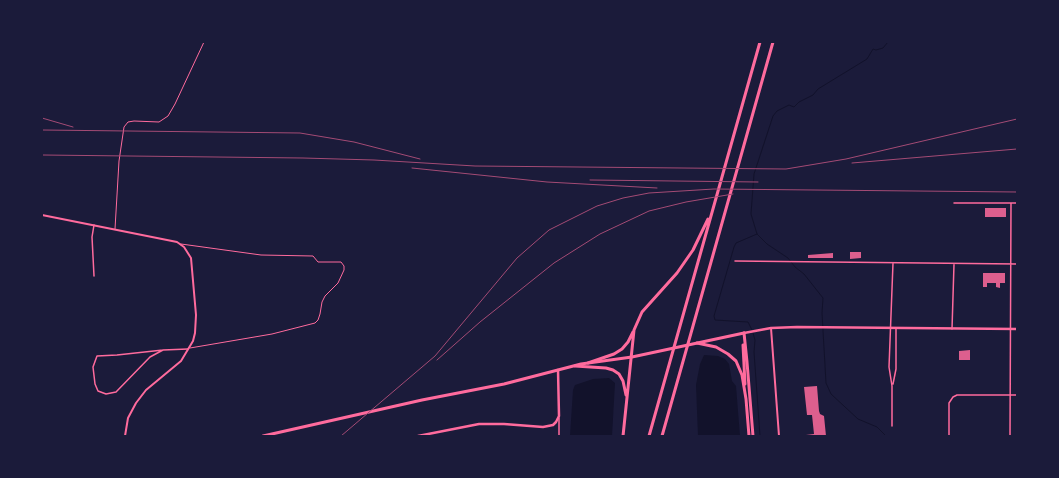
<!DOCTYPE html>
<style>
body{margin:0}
#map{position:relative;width:1059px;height:478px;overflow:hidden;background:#1b1b3a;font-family:"PT Sans Narrow",sans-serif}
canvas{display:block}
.frame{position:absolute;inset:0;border:43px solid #1b1b3a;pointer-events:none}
</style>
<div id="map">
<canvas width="1059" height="478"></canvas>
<div class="frame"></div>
</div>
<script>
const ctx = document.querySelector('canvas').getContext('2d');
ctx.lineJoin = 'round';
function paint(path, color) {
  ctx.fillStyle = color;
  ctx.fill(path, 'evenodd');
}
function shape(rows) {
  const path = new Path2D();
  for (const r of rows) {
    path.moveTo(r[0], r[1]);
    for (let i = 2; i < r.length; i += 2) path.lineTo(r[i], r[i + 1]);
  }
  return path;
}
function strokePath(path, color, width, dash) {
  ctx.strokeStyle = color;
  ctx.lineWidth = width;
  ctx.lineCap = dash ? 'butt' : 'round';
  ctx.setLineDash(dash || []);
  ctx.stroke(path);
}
const water = shape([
 [704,355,718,356,725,359,729,364,732,381,736,386,740,436,698,436,696,385,700,364],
 [609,378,615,383,612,436,570,436,573,390,575,385,593,379]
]);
const stream = shape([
 [752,330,748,322,715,320,714,316,734,247,736,243,757,234],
 [753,333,755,340,754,352,760,436],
 [886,436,877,427,858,419,831,394,826,383,822,313,823,298,804,274,795,267,788,258,767,244,757,234,751,214,754,174,773,116,777,111,789,105,794,107,799,102,813,95,818,89,867,59,873,49,876,50,883,48,888,42]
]);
const building = shape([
 [985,208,1006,208,1006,217,985,217],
 [850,252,861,252,861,258,850,259],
 [833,253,833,258,808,258,808,255],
 [983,273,1005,273,1005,283,1000,283,1000,288,996,287,996,283,987,283,987,287,983,287],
 [970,350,970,360,959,360,959,351],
 [817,386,819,411,820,414,824,416,826,436,806,436,806,435,814,434,812,415,807,415,804,387]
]);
const service = shape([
 [115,229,119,161,124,127,128,122,134,121,159,122,168,116,175,104,204,42],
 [181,244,261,255,313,256,318,262,341,262,344,266,344,270,338,283,325,296,322,302,320,314,318,320,315,323,272,334,190,348]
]);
const minor = shape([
 [954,203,1017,203],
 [94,225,92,237,94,276],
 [735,261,1017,264],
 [952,329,954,264],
 [163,350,150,357,116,392,106,394,98,391,95,384,93,367,97,356,117,355,163,350,188,349],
 [893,384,896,369,896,328],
 [559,418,559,436],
 [892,426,892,386,889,367,893,263],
 [949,436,949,403,953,397,957,395,1017,395],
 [1010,436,1011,203]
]);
const tertiary = shape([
 [42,215,177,242,184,247,191,258,196,315,195,333,193,341,181,361,146,390,136,403,128,418,125,436],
 [771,328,779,436]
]);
const secondary = shape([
 [418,436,479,424,504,424,543,427,553,425,556,422,559,416,558,370]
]);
const primary = shape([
 [744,333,771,328,797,327,1017,329]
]);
const trunk = shape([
 [263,436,422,400,504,384,581,364,632,357,744,333]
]);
const motorway = shape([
 [744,333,747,362,753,436],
 [697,343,716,347,728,354,736,361,742,375,746,399,749,436],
 [743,345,745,384],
 [588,363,614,354,622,349,628,342,633,332],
 [575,366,606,368,613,370,619,374,623,381,626,395],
 [623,436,634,330,642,312,677,273,693,250,708,219],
 [649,436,760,42],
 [662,436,773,42]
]);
const rail = shape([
 [42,118,73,127],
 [42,130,300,133,354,142,420,159],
 [42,155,303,158,374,160,475,166,786,169,846,159,1017,119],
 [852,163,1017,149],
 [412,168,547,182,657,188],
 [590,180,758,182],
 [437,360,480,322,554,263,600,234,649,211,686,202,733,194],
 [341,436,435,356,517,258,549,230,597,206,623,198,649,193,714,189,1017,192]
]);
paint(water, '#12122b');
strokePath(stream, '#12122b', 1);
paint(building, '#dd5f8e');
strokePath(service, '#ff6b9d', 1);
strokePath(minor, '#ff6b9d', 1.5);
strokePath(tertiary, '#ff6b9d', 2);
strokePath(secondary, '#ff6b9d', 2.5);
strokePath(primary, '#ff6b9d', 2.5);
strokePath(trunk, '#ff6b9d', 3);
strokePath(motorway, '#ff6b9d', 3);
strokePath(rail, '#a44b75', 1);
</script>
